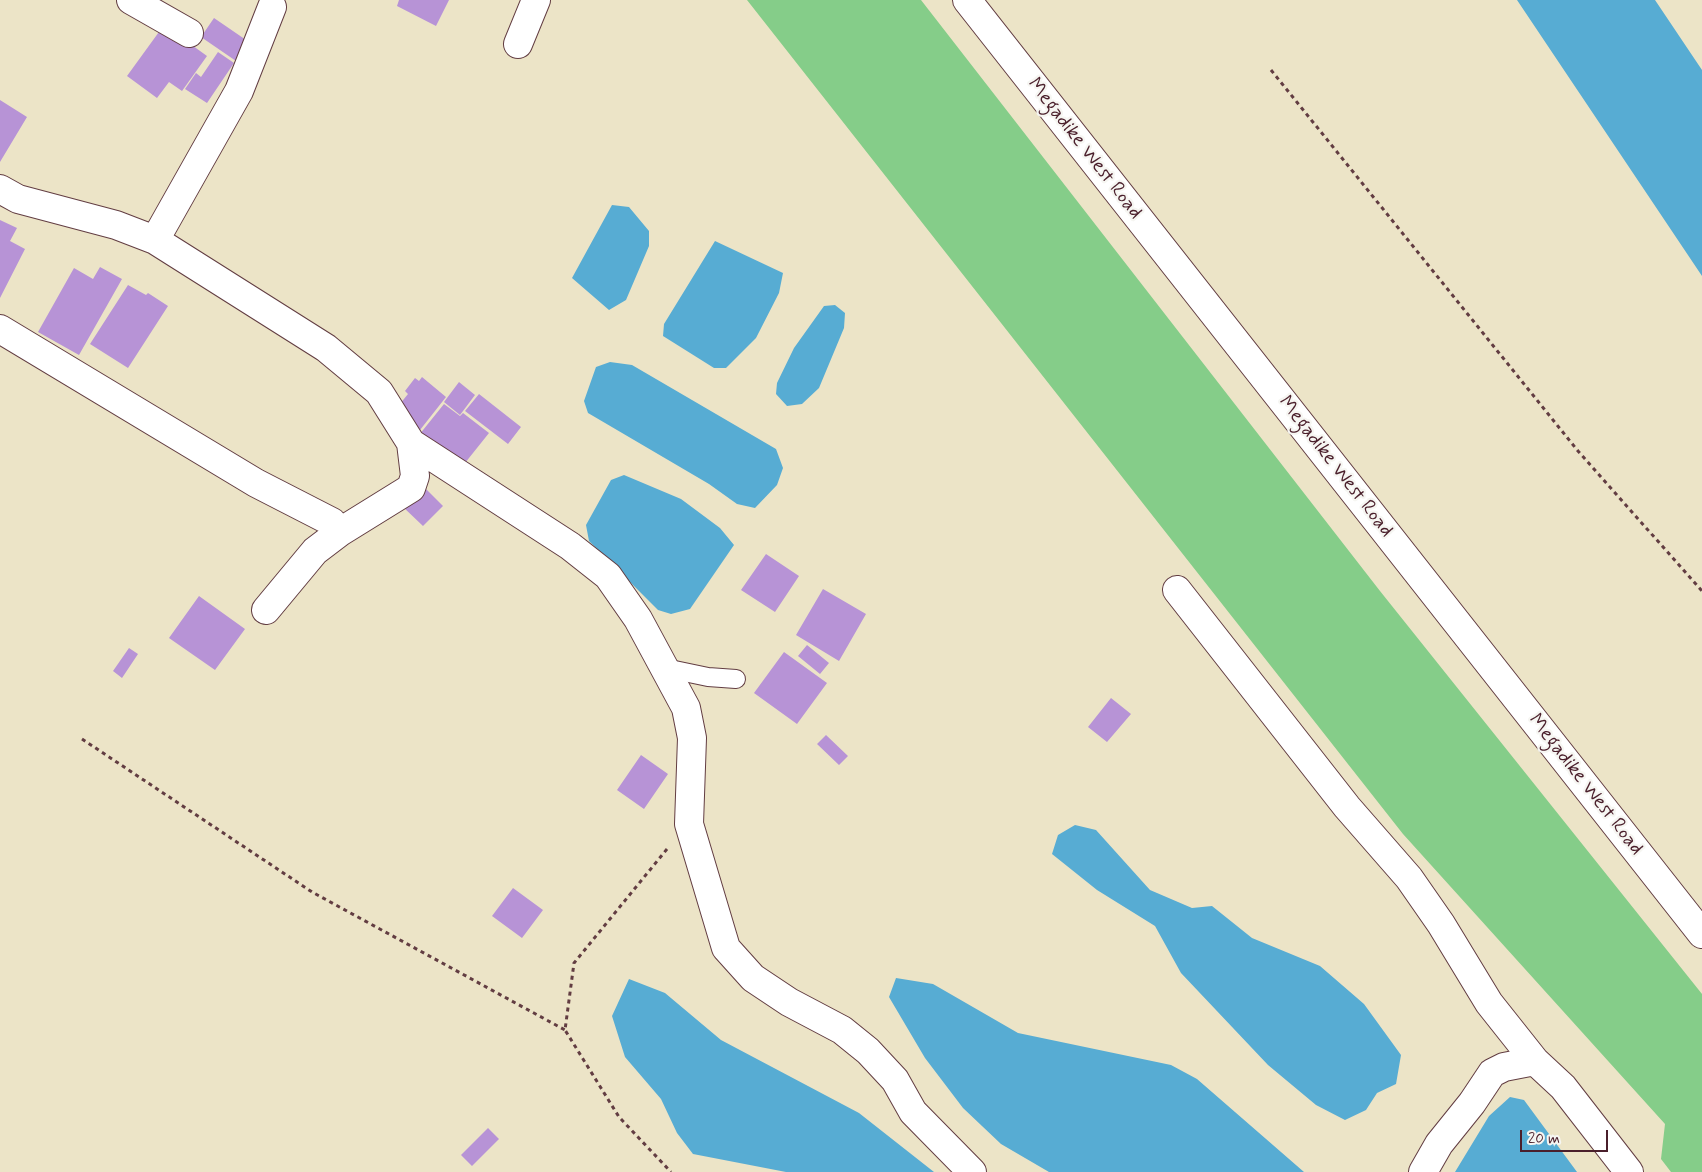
<!DOCTYPE html>
<style>
body{margin:0}
#map{position:relative;width:1702px;height:1172px;overflow:hidden;background:#ece4c7;font-family:Mynerve,sans-serif}
canvas{display:block}
.scale{position:absolute;left:1520px;top:1130px;width:88px;height:22px;box-sizing:border-box;border:2px solid #4a1f2b;border-top:0;padding-left:6px;font-size:15px;line-height:18px;white-space:nowrap;color:#4a1f2b;-webkit-text-stroke:4px #f6f6f2;paint-order:stroke}
</style>
<div id="map">
<canvas width="1702" height="1172"></canvas>
<div class="scale">20 m</div>
</div>
<script>
const ctx = document.querySelector('canvas').getContext('2d');
ctx.lineJoin = 'round';
function paint(path, color) {
  ctx.fillStyle = color;
  ctx.fill(path, 'evenodd');
}
function shape(rows) {
  const path = new Path2D();
  for (const r of rows) {
    path.moveTo(r[0], r[1]);
    for (let i = 2; i < r.length; i += 2) path.lineTo(r[i], r[i + 1]);
  }
  return path;
}
function strokePath(path, color, width, dash) {
  ctx.strokeStyle = color;
  ctx.lineWidth = width;
  ctx.lineCap = dash ? 'butt' : 'round';
  ctx.setLineDash(dash || []);
  ctx.stroke(path);
}
function write(font, color, halo, rows, align = 'center') {
  ctx.font = font + ' Mynerve,sans-serif';
  ctx.lineWidth = 4.5;
  ctx.setLineDash([]);
  ctx.textBaseline = 'middle';
  ctx.strokeStyle = halo;
  ctx.fillStyle = color;
  for (const [text, x, y, turn = 0] of rows) {
    ctx.save();
    ctx.translate(x, y);
    ctx.rotate((+turn || 0) * Math.PI / 180);
    ctx.textAlign = isNaN(turn) ? turn : align;
    if (halo) ctx.strokeText(text, 0, 0);
    ctx.fillText(text, 0, 0);
    ctx.restore();
  }
}
const green = shape([
 [747,0,921,0,1380,591,1702,994,1702,1172,1671,1172,1661,1159,1665,1124,1403,834]
]);
const water = shape([
 [1517,0,1655,0,1702,70,1702,276],
 [612,205,629,207,649,231,649,246,626,300,609,310,572,278],
 [715,241,783,273,779,293,756,338,726,368,714,368,663,336,664,324],
 [835,305,845,313,844,328,819,388,802,404,787,406,776,394,777,383,794,348,824,306],
 [610,362,632,365,776,449,783,468,777,485,755,508,737,504,709,484,588,413,584,401,596,367],
 [624,475,681,499,720,528,734,545,690,609,671,614,658,610,589,541,586,525,611,480],
 [1075,825,1096,830,1150,890,1192,908,1212,906,1252,938,1320,966,1364,1004,1401,1055,1396,1084,1377,1093,1366,1110,1345,1120,1316,1105,1268,1065,1181,973,1155,926,1097,890,1052,854,1058,835],
 [896,978,933,984,1018,1033,1171,1065,1197,1079,1304,1172,1049,1172,1001,1144,963,1108,925,1058,889,997],
 [629,979,665,993,721,1040,859,1113,934,1172,786,1172,693,1154,677,1133,661,1099,625,1057,612,1016],
 [1510,1097,1524,1100,1577,1172,1455,1172,1489,1116]
]);
const building = shape([
 [399,0,449,0,436,26,397,6],
 [214,18,249,42,236,61,201,37],
 [164,25,207,56,182,91,169,82,157,98,127,76],
 [218,52,234,63,207,103,185,89,196,73,201,77],
 [0,100,27,117,0,162],
 [0,220,17,228,10,241,25,249,0,298],
 [100,267,122,279,79,355,38,332,74,268,93,279],
 [128,285,146,295,148,293,168,306,128,368,90,344],
 [422,377,446,397,420,430,395,410,408,394,405,391,415,378,419,381],
 [459,382,475,395,460,415,444,402],
 [479,394,521,427,508,444,465,411],
 [444,404,460,416,463,413,489,433,461,468,419,435],
 [423,486,443,506,423,526,402,506],
 [766,554,799,576,775,612,741,590],
 [823,589,866,614,839,661,796,635],
 [199,596,245,629,215,670,169,638],
 [807,645,829,663,820,674,798,656],
 [129,648,138,654,122,678,113,671],
 [784,652,827,683,797,724,754,693],
 [1111,698,1131,714,1107,742,1088,727],
 [826,735,848,756,839,765,817,744],
 [641,755,668,774,644,809,617,790],
 [513,888,543,910,522,938,492,916],
 [488,1128,499,1139,472,1166,461,1155]
]);
const path = shape([
 [1271,70,1578,451,1702,591],
 [82,739,312,892,565,1030],
 [667,849,574,963,565,1030,619,1117,671,1172]
]);
const lane = shape([
 [665,668,708,677,736,679]
]);
const street = shape([
 [131,0,189,33],
 [518,44,536,0],
 [0,189,18,199,116,225,155,240,326,348,379,392,411,443,415,476,411,488,340,532,315,551,266,610],
 [155,240,239,91,272,7],
 [0,329,256,483,332,522,340,532],
 [411,443,570,546,608,576,638,619,686,708,692,738,689,824,726,948,753,978,789,1002,842,1030,868,1051,895,1080,913,1112,972,1172],
 [1177,590,1347,807,1409,878,1441,924,1489,1003,1535,1061,1563,1087,1629,1172],
 [1423,1172,1439,1144,1472,1103,1492,1073,1504,1067,1535,1061]
]);
const secondary = shape([
 [967,0,1702,934]
]);
const streetNames = [
 ["Megadike West Road",1084,149,52],
 ["Megadike West Road",1335,467,52],
 ["Megadike West Road",1585,785,52]
];
paint(green, '#85cd89');
paint(water, '#57acd3');
paint(building, '#b793d6');
strokePath(lane, '#623d42', 20);
strokePath(street, '#623d42', 30);
strokePath(secondary, '#623d42', 30);
strokePath(path, '#623d42', 3, [4, 4]);
strokePath(lane, '#fff', 18);
strokePath(street, '#fff', 28);
strokePath(secondary, '#fff', 28);
write('20px', '#4a1f2b', '#f6f6f2', streetNames);
</script>
